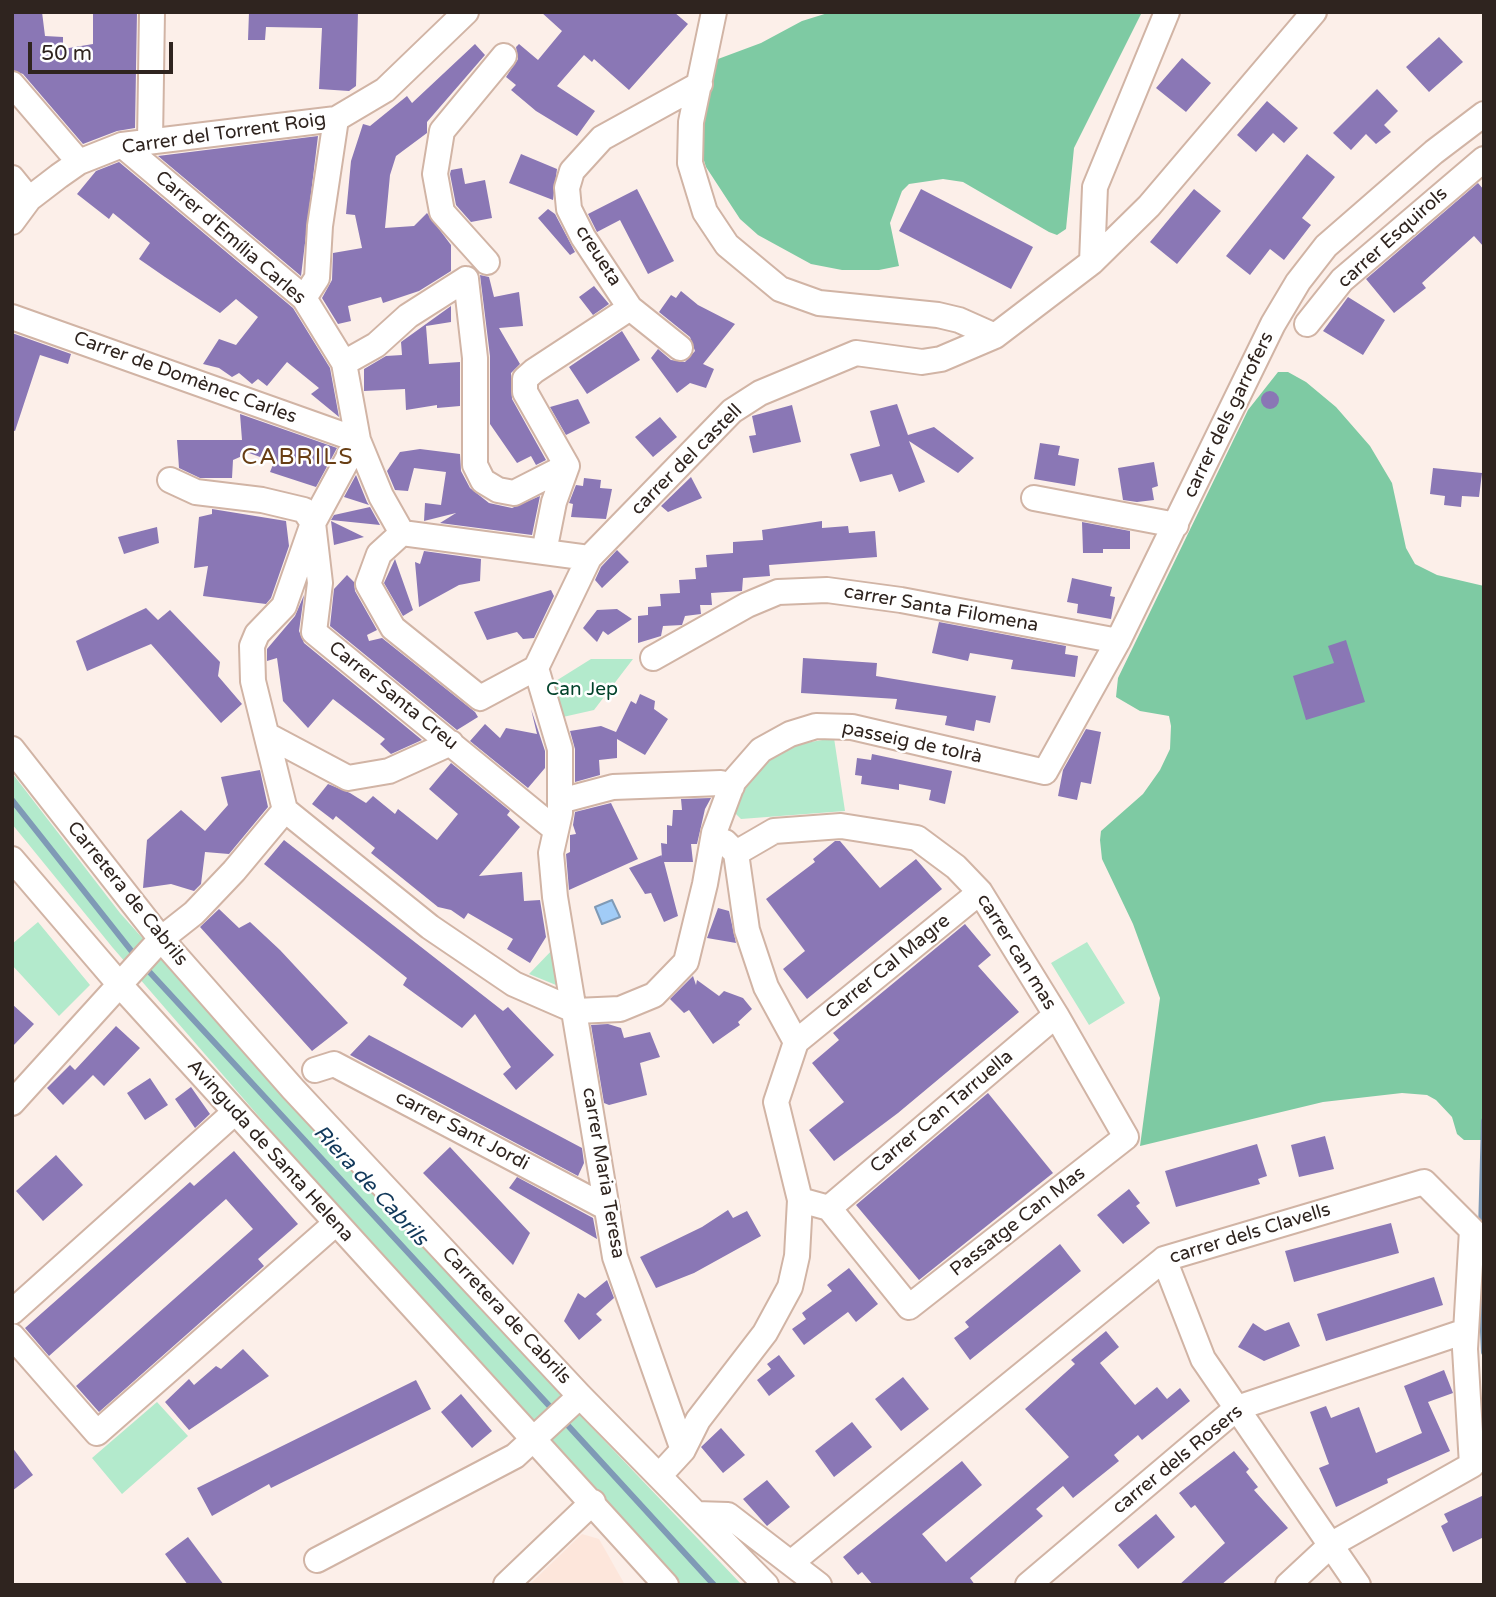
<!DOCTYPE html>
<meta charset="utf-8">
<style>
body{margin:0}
#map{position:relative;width:1496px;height:1597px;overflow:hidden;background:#fcefe9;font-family:"Varela Round",sans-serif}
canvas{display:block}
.frame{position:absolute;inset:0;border:14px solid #2f241f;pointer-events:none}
.scale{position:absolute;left:28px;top:42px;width:145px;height:32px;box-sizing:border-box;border:4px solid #2f241f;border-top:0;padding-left:9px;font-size:21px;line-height:24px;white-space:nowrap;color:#2f241f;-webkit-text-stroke:5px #fff;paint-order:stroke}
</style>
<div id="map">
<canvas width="1496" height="1597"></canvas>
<div class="frame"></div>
<div class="scale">50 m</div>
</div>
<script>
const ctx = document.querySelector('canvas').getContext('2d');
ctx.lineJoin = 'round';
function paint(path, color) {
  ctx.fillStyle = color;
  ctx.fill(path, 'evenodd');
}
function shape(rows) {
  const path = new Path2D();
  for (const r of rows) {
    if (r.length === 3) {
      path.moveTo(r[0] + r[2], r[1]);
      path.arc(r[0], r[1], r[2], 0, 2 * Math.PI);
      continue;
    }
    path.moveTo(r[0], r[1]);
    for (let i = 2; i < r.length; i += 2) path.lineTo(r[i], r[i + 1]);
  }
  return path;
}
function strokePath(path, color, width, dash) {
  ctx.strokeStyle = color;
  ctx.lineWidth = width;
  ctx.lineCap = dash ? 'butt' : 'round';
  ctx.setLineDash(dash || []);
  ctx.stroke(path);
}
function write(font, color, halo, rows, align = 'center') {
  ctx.font = font + ' "Varela Round",sans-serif';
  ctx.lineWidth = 5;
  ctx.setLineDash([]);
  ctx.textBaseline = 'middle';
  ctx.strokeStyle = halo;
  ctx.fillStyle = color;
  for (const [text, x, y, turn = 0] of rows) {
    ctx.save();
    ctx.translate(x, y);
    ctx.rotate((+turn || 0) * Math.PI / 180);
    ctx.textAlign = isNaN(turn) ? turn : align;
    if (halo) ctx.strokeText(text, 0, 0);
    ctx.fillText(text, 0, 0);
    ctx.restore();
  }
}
const built = shape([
 [582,1534,599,1539,625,1585,529,1585]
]);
const green = shape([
 [591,659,633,659,594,710,563,717,551,684],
 [834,738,845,811,741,819,731,809,742,782,787,746],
 [12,773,120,913,162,960,558,1392,742,1585,678,1585,654,1563,326,1194,113,948,12,824],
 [38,922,90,985,59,1016,12,965,12,944],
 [1087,942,1125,1003,1089,1025,1051,963],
 [555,947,558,980,556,985,529,974],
 [157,1402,188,1436,122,1494,92,1458]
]);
const forest = shape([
 [831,12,1142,12,1074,148,1066,229,1057,235,1049,232,963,182,943,179,909,184,902,191,890,223,899,266,879,270,842,270,811,264,758,235,740,219,706,167,700,148,699,97,718,59,761,43,802,21],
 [1278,372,1288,372,1306,382,1336,407,1370,446,1392,483,1406,548,1415,564,1437,575,1484,586,1484,1140,1464,1140,1457,1134,1452,1117,1436,1100,1427,1095,1402,1093,1323,1102,1140,1146,1160,998,1133,924,1102,859,1100,840,1101,831,1143,794,1160,770,1170,749,1171,726,1169,716,1140,711,1116,697,1118,678,1248,410]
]);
const water = shape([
 [612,900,620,917,602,924,595,907,612,900]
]);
const stream = shape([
 [12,800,137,958],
 [144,966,554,1411],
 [1481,1230,1484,1121],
 [1481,1287,1484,1352],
 [562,1419,714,1585]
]);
const building = shape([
 [12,12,42,12,45,36,63,37,63,49,93,44,93,12,137,12,135,128,117,131,83,144,23,74,12,70],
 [249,12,358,12,356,86,349,91,319,89,322,28,266,27,265,40,248,40],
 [541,12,674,12,688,24,629,90,594,59,592,62,584,55,557,86,595,111,577,136,536,111,511,90,516,85,506,77,518,59,516,47,519,44,538,60,562,31],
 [1439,37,1463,62,1429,92,1406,67],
 [475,44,485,55,427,122,427,133,396,156,390,175,385,228,414,226,427,213,451,245,451,271,419,291,383,303,381,297,348,306,351,321,338,324,322,298,332,280,333,253,362,248,355,215,346,214,351,161,363,124,370,126,407,96,412,103],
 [1182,58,1211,83,1186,112,1156,88],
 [1377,89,1398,111,1384,125,1391,132,1376,144,1366,134,1351,150,1333,133],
 [1267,101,1298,128,1284,143,1273,133,1256,152,1237,135],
 [318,136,301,276,158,156],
 [521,154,557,169,553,200,509,183],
 [1307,154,1335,177,1302,218,1311,225,1284,260,1270,249,1250,275,1226,256],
 [119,162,293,308,330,368,339,417,311,394,319,388,287,362,267,386,258,379,252,384,239,373,232,377,219,368,203,364,219,339,236,345,258,317,236,299,220,313,165,277,139,259,150,243,113,213,109,219,77,194,96,171],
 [462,168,465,184,485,180,492,218,471,222,456,205,450,174,451,170],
 [1478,183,1484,190,1484,247,1474,236,1422,283,1426,288,1394,313,1366,279],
 [637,189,674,261,648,274,620,220,597,232,588,214],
 [921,189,1033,247,1011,289,899,231],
 [1194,189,1221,211,1177,264,1150,242],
 [548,209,555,214,575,252,570,255,538,218],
 [480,275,489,277,494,297,519,292,523,326,499,328,520,364,511,373,512,399,546,460,536,465,531,456,517,463,490,424,490,356],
 [594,286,609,304,593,315,579,297],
 [681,291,698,305,735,324,703,364,714,369,706,388,690,383,677,393,651,358,658,349,671,360,685,362,695,351,690,337,659,312,671,295,676,298],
 [1348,297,1385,320,1363,355,1323,331],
 [451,306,451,322,426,326,429,364,460,362,460,406,437,408,437,405,406,410,405,389,364,391,364,369,386,356,402,355,401,342],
 [622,331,640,360,587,394,569,367],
 [12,333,71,354,68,364,40,355,15,431,12,430],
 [1270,400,9],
 [578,399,590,423,566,435,550,407],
 [897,404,908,435,934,427,974,458,958,473,909,441,925,482,899,492,892,474,860,482,850,454,880,446,870,411],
 [792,405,801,442,753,453,749,436,756,435,752,416],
 [240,414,337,448,316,487,270,472,274,462,249,453,233,460,232,478,200,478,179,468,177,440,242,440],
 [660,417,677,437,653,457,635,437],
 [1040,443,1060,446,1058,455,1079,459,1075,486,1034,479],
 [420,449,460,454,461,471,470,488,489,503,512,508,540,496,532,535,440,523,456,513,424,521,425,503,441,505,446,472,414,468,408,491,395,490,387,471,400,452],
 [1154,462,1158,486,1152,488,1154,500,1137,502,1123,500,1118,468],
 [1433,468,1482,473,1479,497,1462,496,1461,507,1444,505,1445,496,1430,494],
 [356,475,367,502,369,505,344,497],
 [691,477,702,498,668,512,661,506],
 [584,478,601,480,600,488,612,489,606,519,571,517,573,504,569,503,576,485,583,486],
 [370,507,380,525,331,520,334,515],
 [212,509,286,521,289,546,271,598,266,604,203,596,208,566,194,568,199,517,212,514],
 [331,521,364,537,334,545],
 [822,521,822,528,848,526,849,533,875,531,877,557,769,565,770,576,743,578,742,591,711,593,712,605,700,605,701,614,685,616,682,625,663,626,661,636,638,643,638,616,648,615,648,607,661,606,660,594,680,593,679,580,696,579,695,568,707,567,706,555,733,553,733,542,763,540,762,530],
 [1082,522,1130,531,1130,549,1103,549,1103,553,1083,553],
 [157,527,159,543,124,554,118,537],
 [617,550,629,562,602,588,595,580,601,567],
 [424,551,481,559,480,581,459,585,419,607,415,562,420,564],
 [395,559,413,610,403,616,384,583],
 [347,575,354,582,355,591,377,630,367,635,369,641,382,638,475,712,478,717,457,730,330,626,334,589],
 [1072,578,1112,587,1110,596,1115,597,1111,619,1077,613,1078,604,1067,602],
 [551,590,554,596,534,638,523,639,517,632,487,640,474,612],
 [304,595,299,631,304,643,422,740,391,754,380,744,385,739,333,699,308,728,283,701,277,658,267,661,267,649,295,616],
 [146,608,158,620,170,610,220,662,218,676,242,704,221,723,151,644,87,671,76,641],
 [617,609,632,619,608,635,603,631,597,642,583,628,597,610],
 [939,622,1066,646,1065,654,1078,656,1075,677,1011,669,1013,660,970,653,968,661,932,653],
 [1346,640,1365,702,1306,720,1293,676,1334,663,1328,646],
 [803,658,877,663,876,676,996,696,990,723,976,720,974,731,945,725,947,716,895,709,897,699,801,693],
 [640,694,655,701,654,709,668,719,645,755,617,739,617,758,599,760,600,775,575,782,575,749,570,731,601,726,616,732,631,701,636,704],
 [531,709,545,751,545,768,528,788,470,741,485,724,500,738,506,728,537,734],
 [1086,729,1101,732,1091,784,1081,782,1077,800,1058,796,1063,770],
 [872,754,952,771,945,804,929,800,931,790,899,784,899,790,861,784,862,776,855,775,857,758,871,760],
 [451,763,510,811,507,815,520,827,479,876,522,872,524,901,540,900,546,937,530,963,507,949,513,939,468,913,464,919,451,910,438,907,371,853,375,848,336,816,333,820,312,804,328,784,350,793,366,803,373,796,395,814,398,809,437,840,458,814,429,789],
 [260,770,268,807,229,854,205,852,201,884,194,891,171,884,143,888,147,840,181,810,205,831,228,805,221,777],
 [711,798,705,809,697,844,691,844,693,862,664,862,678,916,664,922,651,893,645,894,629,868,662,855,662,858,661,843,667,844,667,825,672,826,673,810,682,810,681,799],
 [611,803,638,859,569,890,566,854,570,852,570,835,576,834,573,825,575,812],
 [284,840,503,1011,508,1007,554,1055,516,1090,503,1074,511,1067,475,1014,462,1028,403,985,407,978,264,864],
 [835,841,840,841,880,888,916,859,942,889,807,999,783,969,805,951,766,899,815,862,813,859],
 [718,908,729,911,736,943,707,938],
 [219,909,239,928,250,922,280,950,348,1023,312,1051,200,927],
 [965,924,991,955,978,966,1019,1012,898,1113,834,1161,809,1130,844,1102,812,1063,839,1040,833,1033],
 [693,976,696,985,697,980,719,996,724,991,743,998,752,1009,738,1022,740,1025,713,1044,689,1010,684,1013,670,999],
 [12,1004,34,1024,12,1047],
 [608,1024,621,1028,624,1038,650,1032,660,1057,640,1063,647,1095,609,1105,604,1103,591,1025],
 [116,1026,140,1048,104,1086,93,1075,63,1105,47,1088,70,1065,75,1070],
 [369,1035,582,1148,584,1163,578,1176,350,1055],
 [150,1078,168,1105,145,1120,127,1093],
 [191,1087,210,1114,195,1128,175,1099],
 [988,1093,1053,1173,919,1280,856,1205],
 [1325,1136,1334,1169,1299,1177,1291,1145],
 [1257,1144,1267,1176,1258,1179,1260,1184,1176,1207,1165,1171],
 [450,1147,530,1233,513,1265,423,1173],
 [234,1151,298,1224,258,1259,264,1266,99,1412,76,1386,253,1229,226,1199,49,1356,25,1328,190,1182,194,1186],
 [56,1155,83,1185,43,1221,16,1191],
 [517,1177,593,1218,597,1239,509,1188],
 [1129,1189,1140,1203,1136,1206,1150,1223,1123,1244,1097,1215],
 [728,1210,733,1218,747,1211,761,1236,694,1273,656,1288,640,1257,702,1227],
 [1391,1223,1399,1253,1294,1282,1285,1251],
 [1060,1244,1081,1271,970,1360,954,1338,969,1327,965,1322],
 [849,1268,878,1304,856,1322,848,1312,804,1345,792,1329,806,1319,802,1313,832,1291,827,1285],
 [1434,1277,1443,1305,1326,1341,1317,1314],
 [607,1280,614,1298,596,1314,602,1320,579,1340,564,1321,578,1293,585,1298],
 [1289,1322,1300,1346,1264,1361,1238,1347,1253,1323,1265,1331],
 [1106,1331,1119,1347,1100,1363,1135,1405,1157,1387,1167,1399,1180,1388,1190,1401,1142,1440,1138,1435,1114,1455,1119,1461,1073,1498,1063,1486,1036,1509,1043,1516,970,1578,975,1585,873,1585,862,1572,858,1575,843,1557,962,1461,982,1485,922,1534,946,1562,1069,1457,1025,1409,1075,1364,1071,1360],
 [243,1349,269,1376,189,1430,165,1402,189,1379,194,1385,216,1366,221,1369],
 [779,1355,795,1376,769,1396,757,1380,771,1369,767,1364],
 [1444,1370,1453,1393,1428,1402,1450,1451,1387,1479,1388,1483,1336,1507,1319,1468,1329,1464,1310,1412,1326,1406,1331,1418,1359,1407,1376,1453,1422,1433,1404,1386],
 [903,1377,929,1409,901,1431,875,1399],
 [416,1380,431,1409,271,1488,269,1484,212,1516,197,1488],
 [461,1394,492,1431,472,1448,441,1412],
 [852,1422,872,1447,834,1477,815,1451],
 [721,1428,745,1455,723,1473,701,1447],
 [12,1447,33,1475,12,1491],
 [1234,1451,1249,1469,1246,1472,1258,1487,1254,1490,1288,1528,1221,1585,1179,1585,1225,1543,1195,1505,1191,1508,1179,1493],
 [767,1480,790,1507,767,1526,743,1499],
 [1484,1495,1484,1537,1453,1552,1441,1526,1448,1522,1444,1514],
 [1156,1514,1175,1537,1138,1569,1118,1545],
 [188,1537,224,1585,188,1585,165,1554]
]);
const minor = shape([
 [714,12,691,122,690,163,705,212,727,245,780,289,819,303,938,315,959,320,995,336],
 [12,84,79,162],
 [150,141,152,12],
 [122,145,304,298,344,363,358,440,381,496,402,533],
 [12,178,29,199],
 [12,222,29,199,59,176,79,162,122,145,336,119,385,90,466,12],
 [487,262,442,212,435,174,442,131,504,56],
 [1092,262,1149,206,1314,12],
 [466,279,475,358,475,465,483,481,498,490,514,493,567,466],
 [304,298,317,278,320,226,336,119],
 [12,317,358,440],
 [1307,324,1342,280,1484,159],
 [680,348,630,308,583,237,569,209,567,188,572,171,602,138,700,84],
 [344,363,376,345,408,316,466,279],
 [358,440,313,523,284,606,257,634,252,646,253,681,285,810,430,927,514,984,576,1011,620,1009,654,995,686,962,705,884,714,833,733,782,761,750,790,734,816,726,852,727,1045,772,1118,641,1273,324,1298,282,1326,246,1434,152,1484,114],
 [170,480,196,492,262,500,304,510,313,523,320,583,314,632,556,830],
 [1034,498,1176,525],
 [402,533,379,554,368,584,393,628,480,698,536,668],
 [402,533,589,558],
 [544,552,554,502,567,466,525,392,525,379,534,371,630,308],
 [653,658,747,605,778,592,827,590,901,600,1118,641],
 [536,668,589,558,732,411,760,393,856,353,922,362,941,359,995,336,1092,262,1095,187,1167,12],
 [536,668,560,749,560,813,551,853,555,897,615,1257,683,1450],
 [267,735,348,778,389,771,451,743],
 [12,749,161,939,293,1089,580,1396,766,1585],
 [560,801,613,787,721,783,732,786],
 [736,853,774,831,841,826,917,838,956,867,980,892,1056,1015,1126,1137,909,1307,829,1208,800,1200],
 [12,859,120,985,666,1585],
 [796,1042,980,892],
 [315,1070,334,1064,607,1208],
 [12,1103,161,939,194,913,234,871,285,810],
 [829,1208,1056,1015],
 [1164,1259,1203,1359,1358,1585],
 [12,1312,235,1112],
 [12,1336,97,1433,336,1223],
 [659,1476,683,1450,698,1420,765,1333,790,1287,797,1256,800,1200,776,1102,796,1042,766,987,747,930,736,853,725,842],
 [696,1514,728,1515,819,1585],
 [317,1560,515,1456,580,1396],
 [792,1562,1164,1259,1424,1182,1472,1230,1465,1349,1472,1465,1332,1544,1288,1585],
 [506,1585,593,1502],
 [1028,1585,1237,1408,1466,1331]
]);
const streetNames = [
 ["Carrer del Torrent Roig",224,134,-8],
 ["Carrer d'Emília Carles",230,238,41],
 ["carrer Esquirols",1393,238,-42],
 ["creueta",598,256,57],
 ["Carrer de Domènec Carles",185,378,20],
 ["carrer dels garrofers",1229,415,-64],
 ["carrer del castell",687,460,-45],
 ["carrer Santa Filomena",941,609,10],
 ["Carrer Santa Creu",393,696,39],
 ["passeig de tolrà",912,743,12],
 ["Carretera de Cabrils",127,894,51],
 ["carrer can mas",1016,952,58],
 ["Carrer Cal Magre",888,967,-39],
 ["Carrer Can Tarruella",942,1112,-40],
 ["carrer Sant Jordi",462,1131,28],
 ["Avinguda de Santa Helena",270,1151,48],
 ["carrer Maria Teresa",603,1173,80],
 ["Passatge Can Mas",1018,1222,-38],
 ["carrer dels Clavells",1250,1234,-17],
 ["Carretera de Cabrils",506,1316,47],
 ["carrer dels Rosers",1178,1460,-39]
];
const parkNames = [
 ["Can Jep",582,690]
];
const waterNames = [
 ["Riera de Cabrils",370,1186,47]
];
const quarterNames = [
 ["CABRILS",298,458]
];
paint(built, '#fde6db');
paint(green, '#b3eacc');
paint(forest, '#7ecaa3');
paint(water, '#a1ccf7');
strokePath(water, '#7f9ab6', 2);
strokePath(stream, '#7f9ab6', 6);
paint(building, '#8a77b5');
strokePath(minor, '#d1b4a5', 28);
strokePath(minor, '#fff', 24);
write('19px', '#2f241f', '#fff', streetNames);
write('19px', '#01422a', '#fff', parkNames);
write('italic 21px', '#11385a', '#fff', waterNames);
ctx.letterSpacing = '2px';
write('23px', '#683e14', '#fff', quarterNames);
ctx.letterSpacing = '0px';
</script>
